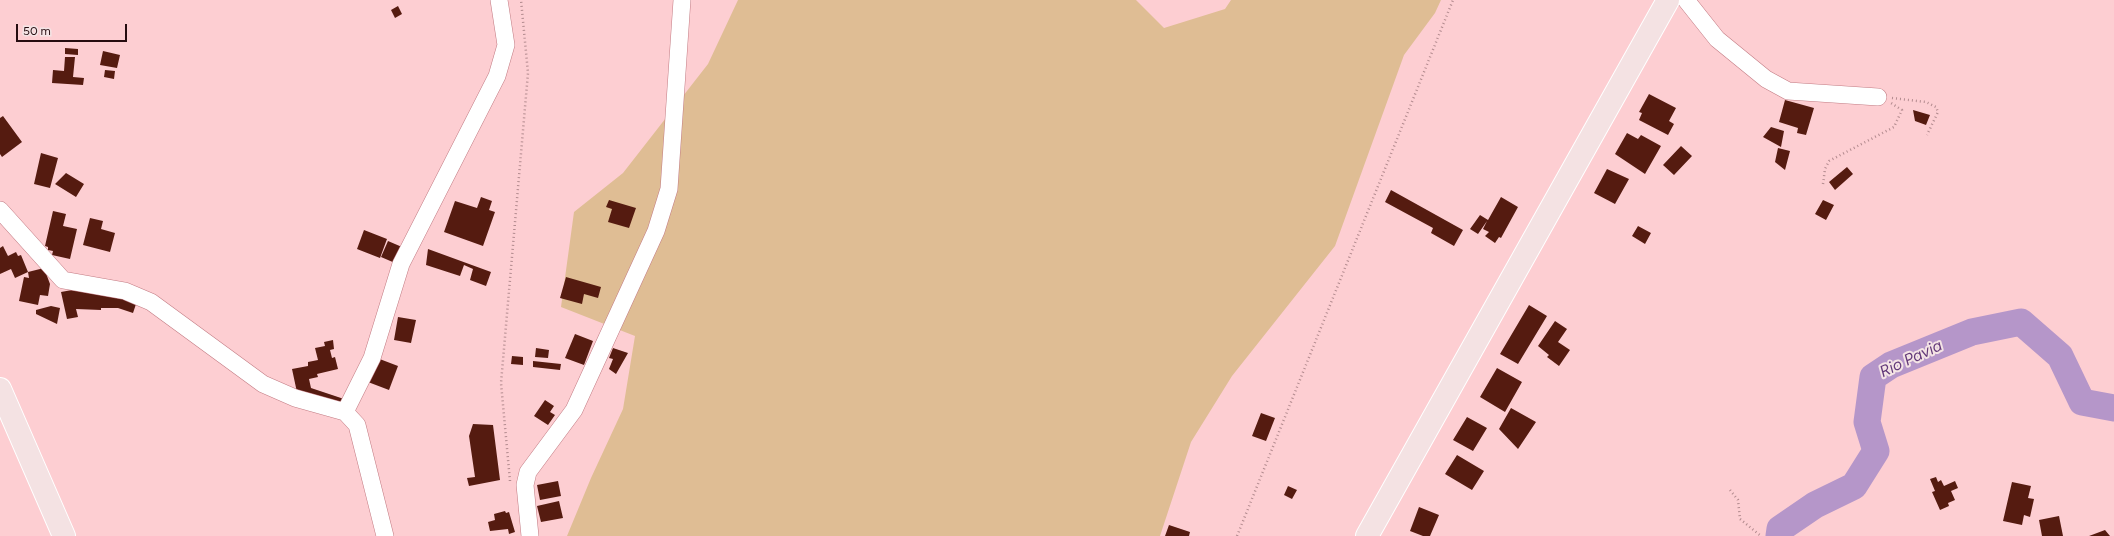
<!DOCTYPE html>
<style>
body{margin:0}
#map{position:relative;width:2114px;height:536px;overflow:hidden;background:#fdced2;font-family:Figtree,sans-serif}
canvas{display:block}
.scale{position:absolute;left:16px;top:24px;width:111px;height:18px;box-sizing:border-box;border:2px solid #260c10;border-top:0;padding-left:5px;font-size:12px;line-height:14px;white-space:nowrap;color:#260c10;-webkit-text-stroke:3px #f4e4e5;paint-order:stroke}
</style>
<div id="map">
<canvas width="2114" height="536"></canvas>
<div class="scale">50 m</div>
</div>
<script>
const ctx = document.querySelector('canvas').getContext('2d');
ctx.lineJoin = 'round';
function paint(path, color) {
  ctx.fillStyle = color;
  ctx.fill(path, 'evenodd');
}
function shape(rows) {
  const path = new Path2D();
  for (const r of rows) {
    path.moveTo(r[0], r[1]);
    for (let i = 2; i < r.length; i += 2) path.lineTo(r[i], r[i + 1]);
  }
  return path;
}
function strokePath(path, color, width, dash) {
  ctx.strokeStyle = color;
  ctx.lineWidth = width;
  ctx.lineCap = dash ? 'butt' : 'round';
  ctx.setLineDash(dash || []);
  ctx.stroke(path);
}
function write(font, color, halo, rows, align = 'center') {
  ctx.font = font + ' Figtree,sans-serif';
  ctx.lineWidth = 4;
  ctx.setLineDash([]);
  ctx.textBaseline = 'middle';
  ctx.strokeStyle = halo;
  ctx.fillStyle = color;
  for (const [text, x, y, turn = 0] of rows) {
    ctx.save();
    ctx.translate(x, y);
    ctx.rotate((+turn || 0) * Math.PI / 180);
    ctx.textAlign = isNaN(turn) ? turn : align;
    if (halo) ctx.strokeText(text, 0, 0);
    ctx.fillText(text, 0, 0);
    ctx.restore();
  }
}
const green = shape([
 [738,0,1136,0,1164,28,1225,9,1231,0,1441,0,1435,13,1404,55,1335,246,1232,376,1191,442,1160,536,567,536,591,478,623,409,635,336,561,307,574,212,623,173,708,64]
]);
const river = shape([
 [1779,536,1780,529,1815,505,1854,486,1876,451,1867,422,1873,377,1891,365,1972,332,2021,322,2060,356,2082,402,2114,408]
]);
const building = shape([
 [398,6,402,14,395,18,391,10],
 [65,48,78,49,78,55,65,54],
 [103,51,120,55,117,68,100,65],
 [65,57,75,57,73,77,84,78,83,85,52,83,53,70,64,71],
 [105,70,115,71,114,79,104,77],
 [1649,94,1676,108,1669,121,1674,124,1668,135,1639,120,1642,113,1639,112],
 [1785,100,1814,108,1806,135,1797,133,1798,128,1779,122],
 [1913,110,1930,115,1926,125,1915,121],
 [3,116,22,142,2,157,0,154,0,118],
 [1771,127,1784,131,1781,147,1763,137],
 [1627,133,1638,139,1641,135,1661,146,1645,174,1615,154],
 [1681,146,1692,156,1674,175,1663,165],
 [1778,148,1790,151,1785,170,1775,162],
 [41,153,58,158,50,188,34,184],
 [1847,167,1853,174,1835,190,1829,182],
 [1607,169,1629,179,1615,204,1594,193],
 [66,173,84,184,76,197,55,184],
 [1391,190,1463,230,1454,246,1431,233,1433,228,1385,202],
 [481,197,492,201,489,210,495,212,483,246,444,232,455,201,477,208],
 [1501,197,1518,207,1501,238,1499,237,1495,243,1485,236,1489,232,1483,229,1487,221,1478,234,1470,229,1480,215,1488,220],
 [609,200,636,208,629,228,608,222,612,209,606,207],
 [1823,200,1834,205,1826,220,1815,214],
 [53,211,66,214,63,226,77,229,70,259,52,255,53,251,48,250,48,247,45,246],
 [90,218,103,221,101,229,115,233,110,252,83,245],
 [1638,226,1651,233,1645,244,1632,236],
 [364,230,387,239,380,258,357,249],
 [388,241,402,247,395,263,381,257],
 [3,246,8,256,16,252,18,256,21,255,28,272,15,278,11,269,0,274,0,248],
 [428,249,491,272,486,286,470,280,473,269,464,265,460,276,426,265],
 [44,268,50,284,48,296,40,295,38,305,19,301,24,277,29,278,28,272],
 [566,277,601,287,598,298,584,294,582,304,560,298],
 [72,290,138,298,133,313,118,308,101,308,101,310,76,309,78,317,67,319,61,292],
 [1529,305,1547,316,1518,364,1500,354],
 [51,306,60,308,57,324,36,314,36,310],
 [398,317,416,320,411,343,394,340],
 [1555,321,1567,329,1558,342,1570,350,1559,366,1547,357,1549,355,1538,346],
 [575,334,593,341,584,365,565,358],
 [333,340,334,349,330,350,332,358,335,357,338,369,317,374,318,377,309,379,311,388,344,399,340,410,298,397,292,369,308,366,308,362,318,360,315,348,325,346,324,342],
 [536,348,549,350,548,358,535,357],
 [613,348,628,353,616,374,609,369,613,359,609,358],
 [512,356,523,357,523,365,511,364],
 [377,358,398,366,389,390,368,382],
 [533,361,561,364,560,370,533,367],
 [1497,368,1522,382,1505,412,1480,397],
 [545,400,554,406,550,412,555,415,548,425,534,416],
 [1511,408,1536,422,1518,449,1499,429],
 [1261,413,1275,418,1266,441,1252,436],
 [1467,417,1487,428,1473,451,1453,440],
 [473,424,493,425,500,480,469,486,467,478,475,477,469,436],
 [1457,455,1484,471,1472,490,1445,474],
 [1936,477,1938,482,1941,480,1944,486,1955,481,1958,488,1951,491,1955,500,1948,503,1949,506,1940,510,1932,492,1935,491,1930,479],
 [558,481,561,496,540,500,537,485],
 [2012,482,2031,486,2028,498,2034,499,2030,517,2024,515,2022,525,2003,521],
 [1288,486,1297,490,1292,499,1284,495],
 [559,501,563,518,541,522,537,506],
 [1419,507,1439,515,1430,536,1423,536,1410,531],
 [505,511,506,513,509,512,515,532,509,534,508,529,490,531,488,522,495,520,494,514],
 [2059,516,2063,536,2042,536,2039,520],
 [1169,525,1190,532,1189,536,1165,536],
 [2105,530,2110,536,2089,536]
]);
const path = shape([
 [1892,98,1926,102,1936,107,1938,112,1927,135],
 [1823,184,1825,169,1829,161,1894,127,1902,110,1891,103],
 [510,481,501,383,528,73,521,0],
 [1730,490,1738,500,1740,519,1761,536],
 [1237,536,1453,0]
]);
const street = shape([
 [1686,0,1717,39,1766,79,1788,91,1878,97],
 [0,210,63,280,125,291,151,302,263,384,295,398,345,412,357,425,385,536],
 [345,412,372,358,401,264,497,76,506,45,499,0],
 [530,536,525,485,528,472,574,410,656,231,669,189,682,0]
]);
const primary = shape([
 [0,389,64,536],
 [1367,536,1668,0]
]);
const waterNames = [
 ["Rio Pavia",1911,359,-25]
];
paint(green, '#dfbd94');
strokePath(river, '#b596c9', 27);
paint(building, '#551b10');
strokePath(street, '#c27b83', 18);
strokePath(primary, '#fff', 24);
strokePath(path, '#b38b8f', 2.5, [1, 3]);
strokePath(street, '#fff', 17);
strokePath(primary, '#f4e2e3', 22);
write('italic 16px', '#633a7a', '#f4e4e5', waterNames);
</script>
